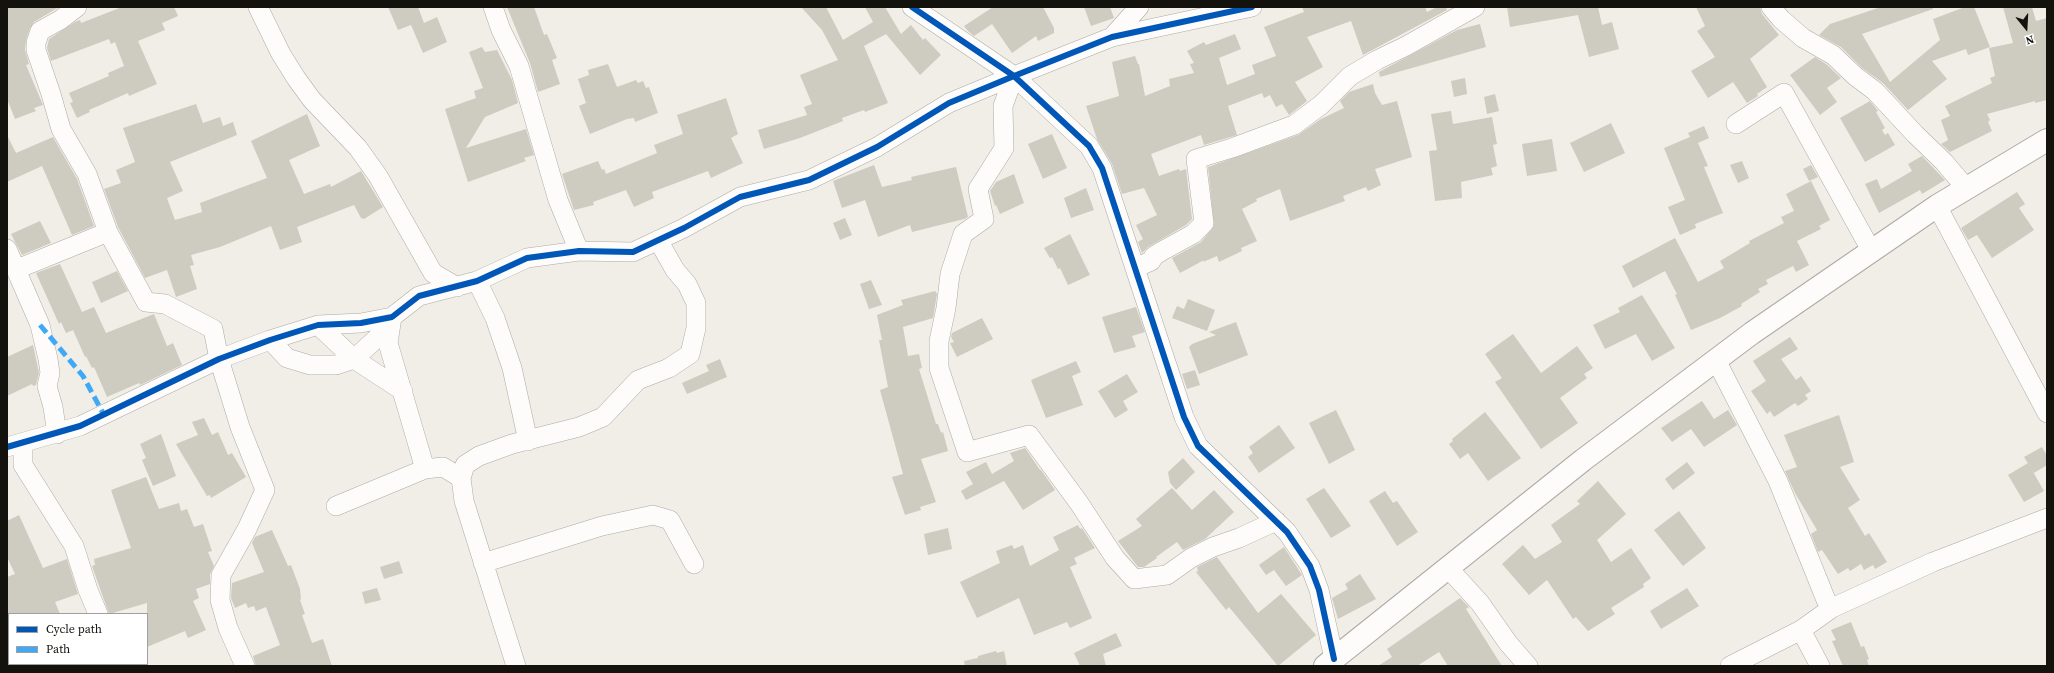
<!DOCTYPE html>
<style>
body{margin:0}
#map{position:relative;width:2054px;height:673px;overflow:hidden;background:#f0eee6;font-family:"Source Serif 4",serif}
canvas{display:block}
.frame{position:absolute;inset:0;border:8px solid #13120d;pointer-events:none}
.legend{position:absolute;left:8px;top:613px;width:140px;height:52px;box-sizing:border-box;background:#fff;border:1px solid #a1a09e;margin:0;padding:5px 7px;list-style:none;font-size:12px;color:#13120d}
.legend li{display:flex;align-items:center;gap:8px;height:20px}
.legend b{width:20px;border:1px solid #a1a09e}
.north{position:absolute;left:2006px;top:8px;width:40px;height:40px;-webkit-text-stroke:3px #fff;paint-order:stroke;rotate:162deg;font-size:11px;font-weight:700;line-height:16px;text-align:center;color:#13120d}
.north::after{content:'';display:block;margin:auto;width:14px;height:18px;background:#13120d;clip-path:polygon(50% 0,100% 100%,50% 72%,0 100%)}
</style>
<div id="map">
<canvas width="2054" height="673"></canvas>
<div class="frame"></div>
<ul class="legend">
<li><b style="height:5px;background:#0057b8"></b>Cycle path</li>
<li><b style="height:5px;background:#3fa9f5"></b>Path</li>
</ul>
<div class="north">N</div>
</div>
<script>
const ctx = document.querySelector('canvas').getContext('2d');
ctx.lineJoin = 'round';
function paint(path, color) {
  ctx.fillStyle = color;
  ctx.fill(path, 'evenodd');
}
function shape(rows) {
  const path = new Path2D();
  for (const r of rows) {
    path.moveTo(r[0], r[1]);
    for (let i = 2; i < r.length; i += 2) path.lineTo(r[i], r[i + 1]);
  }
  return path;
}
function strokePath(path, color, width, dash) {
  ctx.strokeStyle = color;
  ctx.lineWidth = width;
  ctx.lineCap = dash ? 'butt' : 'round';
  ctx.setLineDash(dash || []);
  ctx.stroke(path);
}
const building = shape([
 [7,7,59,7,34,22,30,28,26,40,25,50,29,64,26,65,43,105,34,108,36,111,15,119,7,99],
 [122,7,174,7,178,16,162,23,165,30,138,41,157,84,129,96,128,93,89,110,90,112,77,118,70,103,73,102,69,93,109,76,108,73,124,66,115,42,111,44,109,39,51,61,47,48,49,39,75,22,80,20,81,23],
 [388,7,418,7,424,23,437,17,447,42,423,53,411,25,398,30],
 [507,7,534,7,544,35,547,34,557,58,552,60,560,84,538,92,530,63],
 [801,7,826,7,843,40,873,22,865,7,885,7,901,34,911,25,923,40,925,38,941,55,920,75,886,34,864,46,888,103,865,112,864,110,842,118,843,121,800,138,764,149,758,130,807,115,804,107,812,104,800,75,838,60,822,30],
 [993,7,1043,7,1054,28,1054,33,1038,41,1036,36,1012,53,992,24,974,36,968,31,964,26],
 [1084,7,1110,7,1114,18,1091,26],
 [1302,7,1425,7,1427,12,1437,7,1446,7,1447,10,1363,55,1351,21,1307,37,1323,67,1295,82,1307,101,1289,115,1282,104,1276,107,1270,95,1264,98,1262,93,1228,106,1237,135,1204,145,1201,135,1151,154,1159,176,1179,169,1180,171,1186,169,1192,219,1186,225,1148,247,1142,253,1138,242,1143,239,1136,225,1157,215,1144,188,1122,194,1112,164,1097,139,1086,106,1119,96,1112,62,1135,56,1138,64,1139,64,1145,96,1170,86,1169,79,1194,73,1190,64,1194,63,1187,51,1204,42,1206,45,1235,34,1241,49,1219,58,1227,85,1255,74,1252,65,1276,56,1264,27,1304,12],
 [1507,7,1598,7,1602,25,1612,22,1619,49,1589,57,1578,15,1510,27],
 [1696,7,1760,7,1762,14,1779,35,1750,59,1767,87,1757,94,1758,96,1747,103,1733,82,1708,98,1691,71,1715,57,1697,31,1705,26],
 [1881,7,1933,7,1933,9,1862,34,1890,82,1940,40,1933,19,1965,7,1974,7,1990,47,1968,55,1966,49,1932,61,1947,79,1908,110,1883,83,1862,68,1841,47,1819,35,1830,24],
 [2003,7,2032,7,2036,21,2047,18,2047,100,2035,103,2035,101,1987,114,1990,120,1988,122,1992,131,1950,152,1941,144,1948,140,1941,120,1950,116,1945,106,1992,83,1990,78,1995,76,1989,48,2013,43],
 [1480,24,1486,47,1380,77,1379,72,1457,30],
 [482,47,485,52,497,50,512,80,518,103,485,117,466,148,526,129,534,155,524,158,526,161,468,182,445,109,476,98,474,91,483,88,469,52],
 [1815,57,1826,64,1841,78,1827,88,1837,102,1820,115,1790,75],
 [608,64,617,87,636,80,638,83,643,81,646,88,649,87,658,113,635,122,634,118,627,119,590,134,579,106,586,103,578,79,589,75,588,70],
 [1465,78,1467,94,1454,97,1451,81],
 [1373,84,1375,93,1382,105,1397,101,1412,157,1375,169,1381,185,1368,191,1366,187,1343,196,1345,201,1290,221,1280,189,1256,199,1257,201,1242,209,1257,241,1241,248,1242,251,1219,262,1217,256,1203,262,1204,260,1180,273,1172,258,1201,242,1214,226,1208,167,1298,135,1321,119,1344,108,1340,101,1349,92],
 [1495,94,1499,111,1487,114,1484,97],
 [726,98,738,134,731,138,743,163,711,178,708,171,652,192,654,198,634,207,626,190,593,202,594,205,574,210,562,174,598,161,602,170,604,169,606,174,657,153,654,145,683,134,677,115],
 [1870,101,1878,111,1876,112,1885,128,1882,130,1885,135,1888,133,1895,145,1865,162,1840,118],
 [196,104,203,123,220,117,223,126,233,122,237,135,170,162,183,191,167,198,175,220,202,212,200,203,267,178,251,141,307,114,320,146,289,160,304,194,330,184,331,187,361,171,383,207,364,219,361,218,354,205,297,227,302,242,280,250,271,226,220,247,191,255,194,265,190,266,197,289,176,297,167,270,145,278,118,227,104,189,121,183,116,170,135,162,123,128],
 [1451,111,1453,124,1492,117,1497,144,1493,145,1497,166,1491,168,1493,175,1461,182,1462,198,1435,201,1429,151,1437,150,1431,114],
 [1611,123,1625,153,1584,172,1570,143],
 [1704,126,1709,138,1698,143,1708,166,1704,167,1723,213,1695,224,1696,228,1680,235,1668,207,1685,200,1664,148,1690,137,1688,133],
 [1052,134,1067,168,1043,179,1028,144],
 [7,135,16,153,53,137,77,179,94,226,72,235,42,166,7,182],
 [1552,139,1557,171,1527,176,1522,144],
 [1922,156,1945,180,1922,194,1920,190,1879,213,1865,184,1877,179,1881,189,1912,171,1908,164],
 [1742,161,1749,178,1738,183,1730,165],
 [874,165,882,187,912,180,911,177,956,167,968,217,964,219,912,232,910,225,878,237,865,200,842,208,833,181],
 [1811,165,1818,177,1809,181,1803,169],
 [1014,174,1024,203,1000,214,996,205,995,206,990,191,996,182],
 [1811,181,1830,220,1819,226,1821,229,1797,241,1809,265,1796,272,1793,266,1766,280,1768,284,1758,289,1760,292,1741,304,1742,306,1720,318,1691,330,1675,295,1677,294,1665,271,1633,288,1622,266,1675,238,1698,282,1724,268,1720,261,1750,243,1749,241,1784,223,1781,217,1794,211,1786,194],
 [1086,188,1094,210,1071,218,1064,198],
 [2017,192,2025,204,2019,208,2034,230,1992,258,1977,235,1968,240,1961,228],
 [845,218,852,235,840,240,833,223],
 [40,221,51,243,22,255,11,234],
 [1070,234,1090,275,1068,285,1060,268,1058,269,1052,257,1050,258,1044,248],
 [60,264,82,312,94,307,106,333,154,314,167,346,173,343,182,365,140,385,139,383,107,397,94,367,92,368,86,356,85,357,73,330,66,333,61,322,59,324,36,273],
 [117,271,128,291,101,303,92,282],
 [871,280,882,305,869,309,860,284],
 [935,291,937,294,933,318,903,327,908,356,919,354,922,368,919,369,936,424,938,424,941,433,943,432,948,451,921,459,936,502,920,507,921,510,905,515,892,477,903,474,880,390,888,387,879,340,882,340,877,315,903,305,901,300],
 [1642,295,1675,348,1652,361,1636,334,1605,349,1593,325,1620,312,1618,308],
 [1188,299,1215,310,1207,331,1172,318,1177,306,1184,309],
 [1136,307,1145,332,1132,336,1136,347,1114,353,1102,317],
 [982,318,993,339,957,357,950,343,954,342,951,337,952,333],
 [1236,322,1248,355,1199,374,1189,347,1192,344,1216,335,1209,332],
 [1513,334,1541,373,1577,346,1593,368,1584,374,1587,378,1560,398,1578,423,1541,449,1495,382,1502,378,1485,354],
 [1790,337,1798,349,1781,359,1796,380,1801,376,1811,391,1805,395,1808,399,1798,406,1795,403,1774,417,1770,411,1767,414,1751,391,1766,381,1753,361],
 [33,345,39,373,36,385,33,386,32,384,7,396,7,357],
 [720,359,727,377,687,394,682,383,709,371,706,365],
 [1076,361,1081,372,1072,376,1083,405,1046,418,1031,380],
 [1195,370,1200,385,1187,389,1182,374],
 [1127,374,1138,392,1123,401,1128,410,1115,418,1098,391],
 [1702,401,1714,419,1728,410,1737,425,1704,447,1691,429,1672,442,1661,428],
 [1336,410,1355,450,1329,464,1309,423],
 [1485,412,1521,458,1488,481,1468,453,1460,459,1449,444,1453,441,1452,439],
 [1839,415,1854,462,1840,467,1860,500,1848,508,1865,536,1869,533,1887,562,1875,569,1873,565,1864,570,1861,564,1850,571,1848,568,1838,574,1822,550,1818,552,1811,534,1817,530,1795,493,1785,471,1797,467,1784,435],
 [204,418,212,435,218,432,228,455,232,453,246,477,211,498,210,495,207,496,176,444,198,435,192,422],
 [1279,425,1295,448,1259,473,1248,457,1253,453,1249,447],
 [161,434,176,476,153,486,142,460,146,458,140,444],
 [2042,447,2047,456,2047,465,2034,473,2024,457],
 [1025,448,1040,470,1041,470,1055,490,1023,510,1004,481,966,500,961,491,973,484,966,472,986,462,992,474,1014,461,1010,453],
 [1183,458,1195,472,1176,490,1170,483,1168,472],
 [1687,462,1695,473,1673,490,1665,479],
 [2028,463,2044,491,2024,502,2008,475],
 [146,477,159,509,179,503,181,511,187,509,194,527,203,524,212,551,208,552,214,566,210,574,210,584,196,589,199,598,193,601,206,630,188,638,185,631,147,647,147,603,109,614,92,566,95,565,94,559,131,548,111,490],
 [1598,481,1626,514,1597,540,1611,562,1631,548,1651,578,1643,584,1644,587,1611,608,1615,614,1588,631,1576,617,1573,619,1547,580,1529,595,1502,564,1523,545,1535,559,1562,542,1551,525,1580,504,1577,501],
 [1172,488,1192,510,1214,490,1234,512,1205,539,1183,550,1177,542,1156,557,1157,558,1144,567,1138,567,1118,541,1142,526,1136,519],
 [1324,488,1351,526,1331,538,1306,499],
 [1385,491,1393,503,1397,501,1418,532,1397,546,1369,501],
 [1679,511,1706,548,1683,566,1654,530],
 [19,515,43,568,67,559,78,594,55,602,60,614,7,614,7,577,15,574,7,557,7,521],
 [1078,525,1080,529,1082,528,1095,548,1074,558,1077,564,1070,567,1092,618,1070,628,1067,622,1034,635,1019,598,977,618,960,582,1000,563,996,551,1012,545,1014,549,1023,545,1030,566,1059,550,1053,537],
 [948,528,952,549,928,555,924,534],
 [272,530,288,566,291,565,300,589,301,599,300,600,305,614,302,615,312,643,323,639,332,666,256,666,253,656,280,645,266,607,256,611,254,606,248,608,246,603,235,608,231,598,232,583,264,572,252,543,255,537],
 [1284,547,1302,575,1286,586,1274,570,1266,575,1259,565],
 [1217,557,1258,613,1281,594,1316,635,1278,666,1229,607,1226,610,1196,572,1198,571,1197,567],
 [399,561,403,573,384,579,380,567],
 [1360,574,1376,599,1338,619,1332,598,1348,589,1345,584],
 [377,588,381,600,365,604,362,592],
 [1687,588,1699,606,1661,629,1650,611],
 [1460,598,1469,607,1466,609,1502,666,1448,666,1439,652,1417,666,1378,666,1392,657,1387,649],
 [1851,622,1861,647,1864,646,1869,659,1867,660,1869,666,1843,666,1832,641,1836,640,1831,630],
 [1116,633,1122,646,1103,654,1106,666,1080,666,1074,653],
 [996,651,997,653,1004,651,1007,666,965,666,964,661,978,658,978,656]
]);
const street = shape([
 [77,7,60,20,40,31,36,43,36,50,51,94,61,129,87,174,108,232,146,302,165,304,213,329,219,359,240,427,265,490,247,529,221,575,220,600,228,628,245,666],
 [258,7,281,54,296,78,312,100,358,148,378,176,433,273,457,287],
 [493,7,501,30,519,66,558,200,579,251],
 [912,7,1014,76,1089,146,1102,168,1184,417,1198,446,1287,532,1310,566,1319,590,1334,659],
 [1771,7,1781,19,1803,38,1833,55,1855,76,1875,91,1915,134,1944,162,1966,188],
 [1112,37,1139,7],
 [1014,76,1003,106,1004,148,978,189,984,219,963,234,950,274,946,308,939,341,939,368,967,452,1029,435,1079,503,1115,558,1134,579,1167,575,1191,558,1213,547,1239,538,1276,521],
 [1736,124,1784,93,1872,252],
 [1937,206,2047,413],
 [7,249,40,325,48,359,50,373,47,386,53,407,57,434],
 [1135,268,1151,261,1154,256,1162,251,1193,234,1204,223,1196,159,1232,148,1294,125,1321,105,1350,76,1377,60,1406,46,1475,7],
 [17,269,108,232],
 [477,281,495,318,512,368,528,441],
 [392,317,388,343,425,469],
 [318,325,354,359,403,391],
 [270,340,287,358,310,365,336,365,354,359,390,326],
 [1716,360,1778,481,1826,600,1832,608,1801,630,1730,666],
 [23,443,23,465,74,546,88,590,98,614],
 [7,447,80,426,219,359,270,340,318,325,361,323,392,317,419,296,477,281,527,258,579,251,633,252,684,228,740,197,809,180,877,147,949,103,1014,76,1112,37,1252,7],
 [336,506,425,469,443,467,461,478],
 [483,563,602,526,653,515,670,520,694,564],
 [1448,568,1480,603,1508,643,1528,666],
 [1832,608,1933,562,2047,518],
 [1801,630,1820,666],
 [132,664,132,666],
 [516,666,464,501,461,478,465,465,479,456,512,444,579,427,603,417,638,380,669,368,690,354,696,328,696,303,687,284,675,270,658,240]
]);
const secondary = shape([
 [1325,666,1583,460,1752,333,1937,206,2047,140]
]);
const quiet = shape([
 [40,325,83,376,104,415]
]);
const cycleway = shape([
 [912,7,1014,76,1089,146,1102,168,1184,417,1198,446,1287,532,1310,566,1319,590,1334,659],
 [7,447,80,426,219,359,270,340,318,325,361,323,392,317,419,296,477,281,527,258,579,251,633,252,684,228,740,197,809,180,877,147,949,103,1014,76,1112,37,1252,7]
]);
paint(building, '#cecbc0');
strokePath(street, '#acaba5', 20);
strokePath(secondary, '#acaba5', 24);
strokePath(street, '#fdfcfb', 19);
strokePath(secondary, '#fdfcfb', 22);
strokePath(quiet, '#3fa9f5', 5, [10, 5]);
strokePath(cycleway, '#0057b8', 6);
</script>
